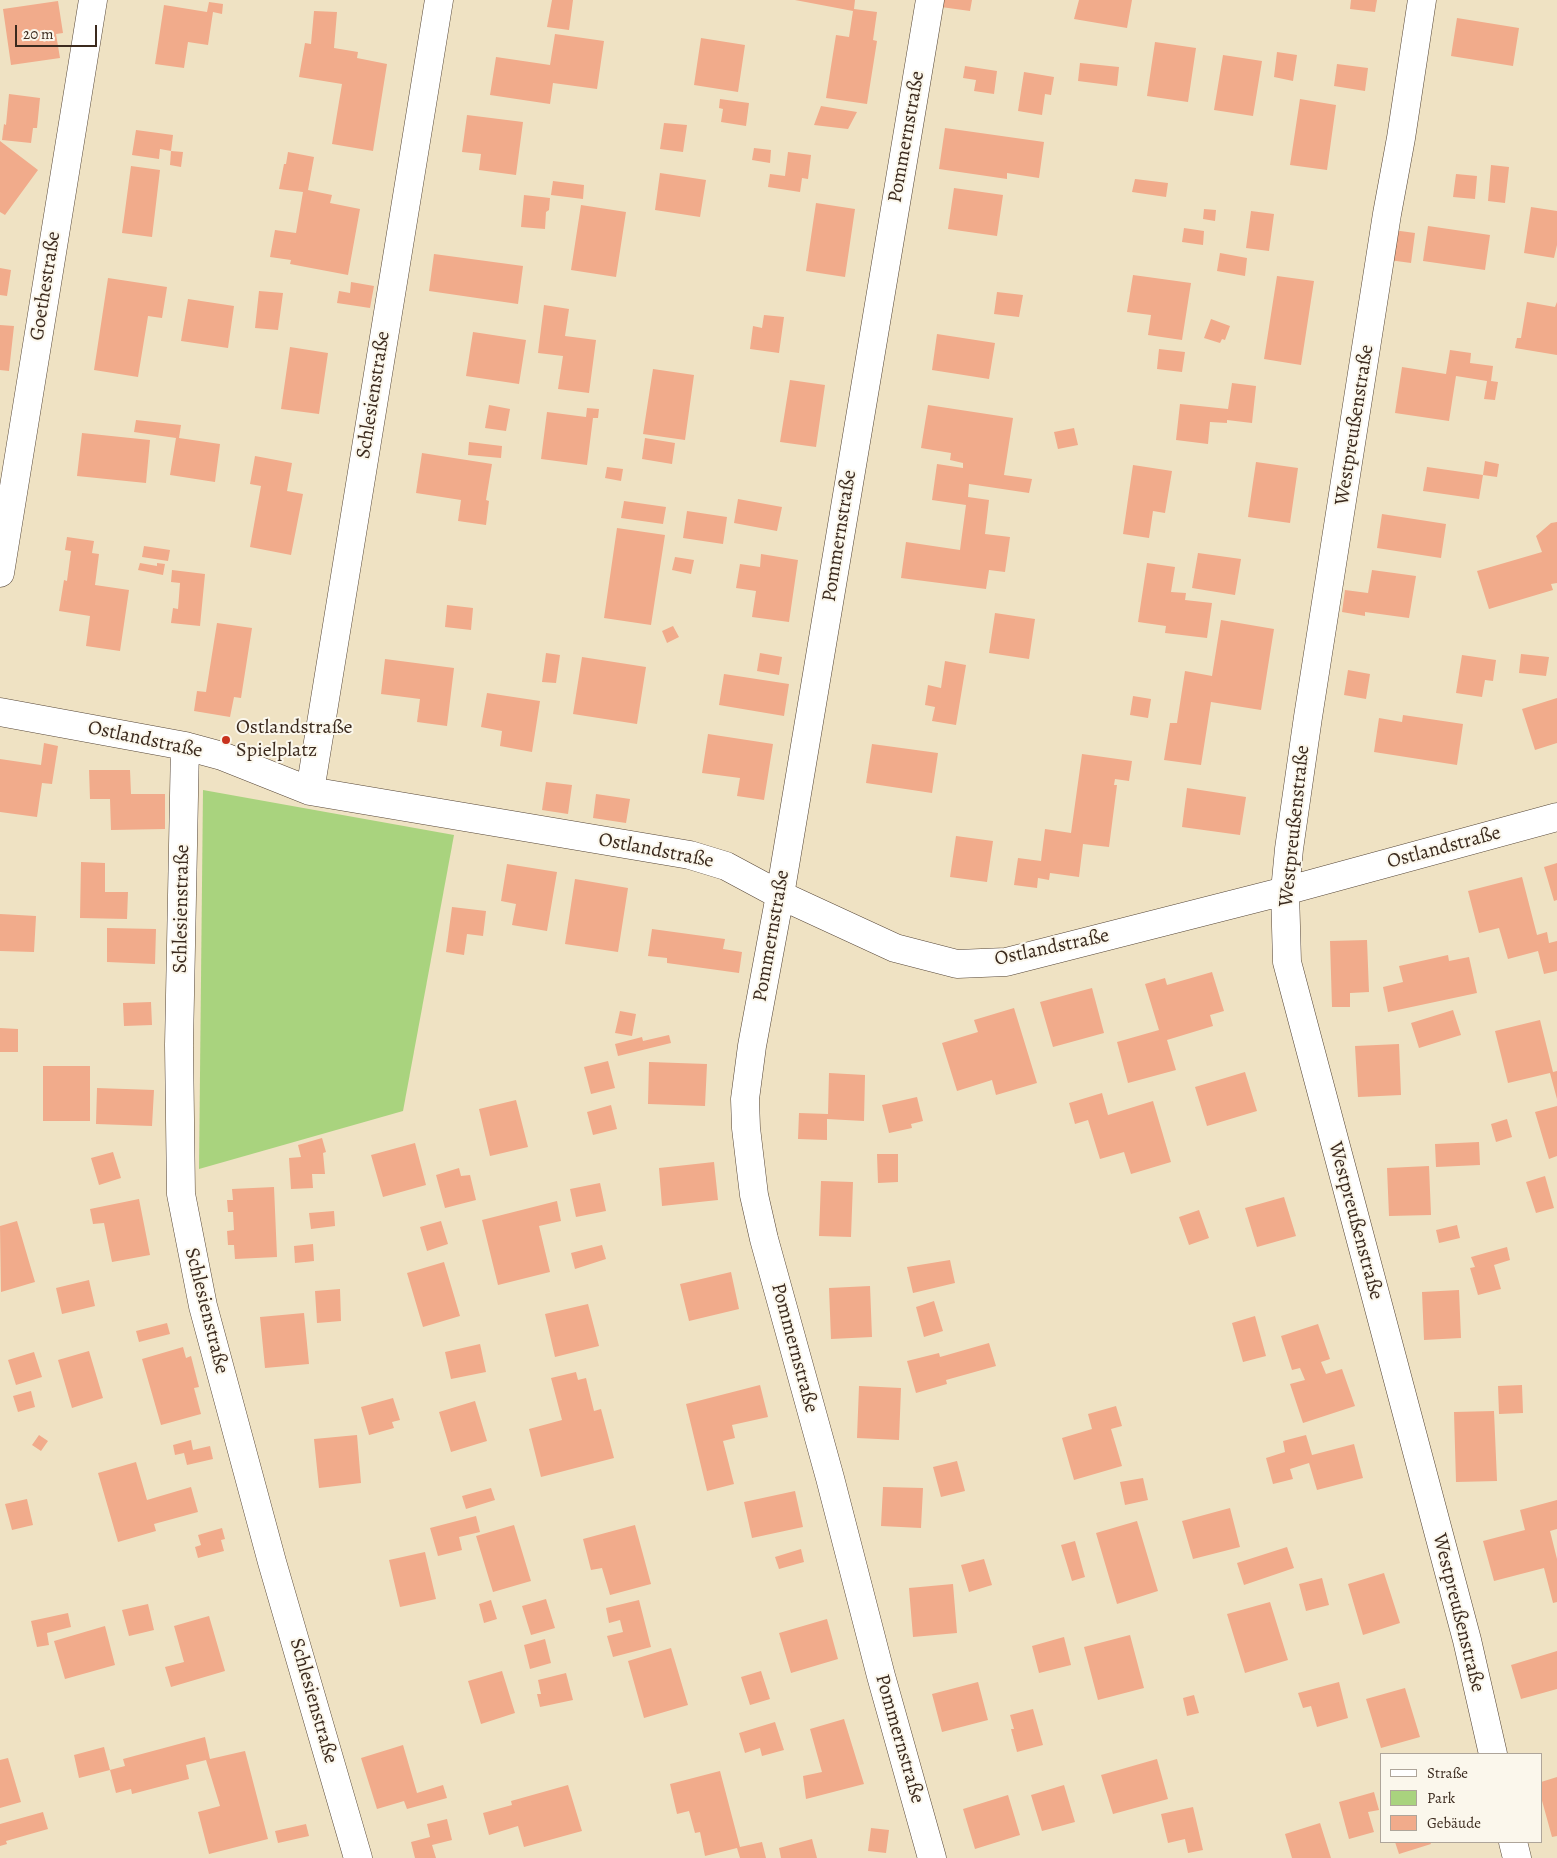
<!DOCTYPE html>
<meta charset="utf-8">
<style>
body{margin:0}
#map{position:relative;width:1557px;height:1858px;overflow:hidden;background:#efe2c3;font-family:Alegreya,serif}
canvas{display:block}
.legend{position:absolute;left:1380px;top:1753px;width:162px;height:90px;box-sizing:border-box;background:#fbf7ec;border:1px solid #aea59a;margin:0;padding:6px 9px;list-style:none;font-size:15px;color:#3b2a1e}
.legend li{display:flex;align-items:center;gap:10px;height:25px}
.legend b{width:25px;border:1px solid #aea59a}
.scale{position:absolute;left:15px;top:25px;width:82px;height:22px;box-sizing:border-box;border:2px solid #3b2a1e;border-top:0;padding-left:6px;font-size:15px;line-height:18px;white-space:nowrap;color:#3b2a1e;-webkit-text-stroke:4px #fbf7ec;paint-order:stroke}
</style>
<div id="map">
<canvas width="1557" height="1858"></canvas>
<ul class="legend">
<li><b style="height:6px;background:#fff"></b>Straße</li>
<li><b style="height:14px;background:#a9d37e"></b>Park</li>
<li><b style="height:14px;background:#f1ab8b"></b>Gebäude</li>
</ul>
<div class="scale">20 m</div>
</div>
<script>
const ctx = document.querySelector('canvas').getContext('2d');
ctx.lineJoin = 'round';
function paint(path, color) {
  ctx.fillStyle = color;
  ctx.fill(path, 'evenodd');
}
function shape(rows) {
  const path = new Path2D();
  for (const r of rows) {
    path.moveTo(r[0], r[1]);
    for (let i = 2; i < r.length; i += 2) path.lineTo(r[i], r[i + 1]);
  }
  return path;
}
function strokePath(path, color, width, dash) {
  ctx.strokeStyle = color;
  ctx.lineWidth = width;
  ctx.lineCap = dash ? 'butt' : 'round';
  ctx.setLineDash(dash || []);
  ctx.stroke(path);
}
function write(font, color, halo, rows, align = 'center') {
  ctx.font = font + ' Alegreya,serif';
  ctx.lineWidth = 4;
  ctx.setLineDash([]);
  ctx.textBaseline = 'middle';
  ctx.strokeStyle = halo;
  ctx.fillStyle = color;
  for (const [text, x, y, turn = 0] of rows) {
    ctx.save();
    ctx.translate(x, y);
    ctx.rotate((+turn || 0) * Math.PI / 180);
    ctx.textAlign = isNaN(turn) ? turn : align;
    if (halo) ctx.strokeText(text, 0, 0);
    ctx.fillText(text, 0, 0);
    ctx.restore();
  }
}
const green = shape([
 [203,790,454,835,403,1111,199,1169]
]);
const building = shape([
 [552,0,573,0,569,30,547,27],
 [795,0,855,0,854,9,877,12,873,40,877,41,867,104,826,98,836,35,849,37,853,11],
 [942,0,972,0,970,11,941,7],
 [1079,0,1132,0,1127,28,1074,19],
 [1351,0,1377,0,1375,12,1350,9],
 [58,1,63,33,56,34,60,58,11,65,3,9],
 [209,2,223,4,222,14,213,12,208,45,188,42,184,68,155,64,164,5,207,12],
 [314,11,337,12,334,48,358,52,357,58,387,64,373,151,332,144,342,84,299,77,305,43,311,44],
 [1457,18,1519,28,1513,66,1451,56],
 [555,34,604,41,597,89,553,83,550,104,490,95,496,57,550,65],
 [701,38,745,45,738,92,694,85],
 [1155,42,1196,48,1188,102,1147,96],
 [1277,52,1297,55,1293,81,1274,77],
 [1223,55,1262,61,1253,116,1214,110],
 [1080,63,1119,67,1117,86,1078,81],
 [1337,64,1368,68,1365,91,1334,86],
 [965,66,997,71,994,94,974,91,976,80,963,78],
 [1024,72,1054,77,1051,95,1045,94,1042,115,1018,111],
 [9,94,40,98,37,128,33,128,31,143,2,140,4,124,6,125],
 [720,99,749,103,746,126,721,122,723,109,719,108],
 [1300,99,1336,105,1327,170,1290,165],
 [821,106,857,112,848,129,814,125],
 [467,115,523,122,516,175,479,170,481,154,462,152],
 [664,123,687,125,683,152,660,149],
 [945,128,1044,142,1039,178,1007,173,1007,179,939,169],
 [136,130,173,135,171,151,160,149,159,159,132,155],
 [0,141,38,170,5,215,0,212],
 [754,148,771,150,770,163,752,160],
 [171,151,183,152,181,167,170,165],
 [288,152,314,157,308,190,332,195,330,203,360,209,348,275,290,264,291,260,270,257,275,230,296,233,303,192,279,189,284,164,286,164],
 [788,152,811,155,808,179,802,178,800,192,768,187,770,174,785,176],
 [1491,165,1509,167,1505,203,1488,201],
 [131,166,160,170,152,237,122,233],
 [660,173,706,180,700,217,655,210],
 [1456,174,1477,176,1475,199,1453,197],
 [1135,179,1168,183,1166,197,1132,192],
 [553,181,584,185,583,199,551,195],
 [954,188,1003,195,997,236,948,229],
 [524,195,550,198,549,210,546,212,545,229,521,227],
 [816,203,855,209,845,277,806,271],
 [581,205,626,212,616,277,571,270],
 [1531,207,1557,211,1557,245,1554,258,1524,253],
 [1204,209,1216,210,1215,221,1203,219],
 [1251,211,1274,214,1269,251,1246,248],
 [1428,226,1490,235,1485,270,1423,261],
 [1184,228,1204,231,1203,245,1182,242],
 [1393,230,1415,233,1411,263,1389,260],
 [1220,253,1247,258,1245,276,1217,271],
 [434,254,523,266,518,304,429,291],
 [0,268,11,270,7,296,0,295],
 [1133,275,1191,283,1182,340,1148,335,1151,315,1127,312],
 [1277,276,1314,281,1301,365,1264,359],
 [108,278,167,287,162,318,148,316,138,377,94,370],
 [351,282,374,286,370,308,337,303,339,291,350,293],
 [259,291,283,293,278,330,255,328],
 [997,292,1023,295,1019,317,994,314],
 [188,299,234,306,228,348,181,341],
 [1527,302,1555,307,1557,302,1557,355,1515,348,1517,338,1521,338],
 [544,305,569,309,565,336,596,340,589,393,558,389,563,356,538,353],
 [764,315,784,317,779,353,750,349,753,326,762,328],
 [1211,319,1230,326,1225,340,1222,339,1220,343,1204,338],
 [0,325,14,326,9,371,0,370],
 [473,332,526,340,519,384,466,376],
 [937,334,995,343,989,379,932,370],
 [290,347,328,353,319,414,281,409],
 [1159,349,1185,352,1182,372,1157,369],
 [1450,350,1471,353,1470,363,1493,366,1491,381,1498,382,1495,400,1484,399,1487,381,1456,376,1449,421,1395,413,1402,367,1446,374],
 [653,369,694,375,685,440,643,434],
 [790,380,825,385,816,447,780,442],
 [1232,383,1256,386,1252,423,1227,420,1227,423,1210,422,1208,444,1176,440,1180,404,1228,409],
 [489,405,510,409,506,431,485,428],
 [928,405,1013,418,1004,475,1032,479,1029,493,969,484,968,497,989,500,985,534,1010,537,1005,572,989,570,986,589,901,578,906,542,960,550,966,505,932,500,937,464,963,468,963,463,950,460,951,453,921,448],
 [587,408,599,409,598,418,593,418,587,465,541,459,547,412,586,417],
 [136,420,181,425,179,438,220,444,215,482,170,475,176,438,134,432],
 [1074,428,1078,445,1058,449,1054,432],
 [82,433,150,440,146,483,77,476],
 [645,438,675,443,672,464,642,459],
 [469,442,502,446,501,458,468,455],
 [422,453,492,464,486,500,489,501,486,525,458,521,461,500,416,493],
 [255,456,292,463,287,491,303,494,291,555,250,547,261,486,250,484],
 [1485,461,1499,464,1497,477,1483,475],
 [1256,462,1298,468,1290,523,1248,517],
 [1133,465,1172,471,1165,513,1153,511,1149,538,1123,534],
 [607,467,623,469,621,481,605,478],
 [1427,467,1483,475,1479,499,1423,491],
 [738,499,782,507,777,531,734,523],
 [624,501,666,507,663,524,621,518],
 [687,511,727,517,723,544,683,538],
 [1382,514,1446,524,1441,558,1377,548],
 [1557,522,1557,583,1551,584,1553,590,1489,609,1477,571,1542,552,1536,536,1551,523],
 [617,528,665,535,651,625,604,618],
 [67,537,94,541,92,553,99,554,95,585,129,590,120,651,86,646,90,616,59,611,64,580,67,581,71,551,65,550],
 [144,546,170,550,168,561,142,557],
 [1198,553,1241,559,1235,595,1192,588],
 [761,554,798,560,789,622,752,617,756,591,736,588,740,564,760,567],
 [675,557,694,560,691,574,672,570],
 [140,563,157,566,157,563,165,564,163,575,138,570],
 [1147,563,1175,567,1171,592,1186,593,1185,600,1212,603,1207,638,1165,633,1166,626,1138,622],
 [172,570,205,574,200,626,171,623,173,608,178,609,180,583,171,582],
 [1372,570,1416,576,1409,618,1365,612,1365,616,1342,612,1345,590,1368,593],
 [447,605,473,608,471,630,445,627],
 [995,613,1035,619,1029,659,989,653],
 [1221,620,1274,629,1261,710,1211,702,1201,765,1164,760,1170,723,1177,723,1185,671,1212,676],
 [217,623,252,628,241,698,234,697,230,717,194,711,197,691,206,692],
 [673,626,679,637,667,643,662,631],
 [546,653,560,655,556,683,542,682],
 [760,653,782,657,779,675,757,671],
 [1521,654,1549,657,1546,676,1519,673],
 [1462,655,1496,660,1493,681,1485,680,1482,697,1456,693],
 [582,657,646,667,637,724,573,714],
 [385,659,454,668,447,726,417,722,420,699,381,694],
 [945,661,966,665,956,725,932,721,935,707,925,705,928,685,941,688],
 [1348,670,1370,674,1366,699,1344,695],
 [724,674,789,684,784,716,719,705],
 [487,693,540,701,532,752,500,746,502,731,481,727],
 [1133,696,1151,699,1148,718,1130,715],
 [1557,698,1557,743,1535,750,1522,709],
 [1403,715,1463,724,1457,765,1374,752,1379,718,1402,722],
 [708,734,773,744,764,800,737,796,740,778,702,773],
 [44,743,58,746,52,784,42,783,37,817,0,812,0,759,41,765],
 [872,744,938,753,932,793,866,783],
 [1082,754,1132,761,1129,781,1115,779,1114,785,1117,785,1109,847,1083,844,1079,877,1050,873,1049,880,1038,878,1037,888,1014,885,1018,858,1041,861,1045,829,1071,833],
 [89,770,130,770,131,794,165,794,165,829,111,830,110,799,90,799],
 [546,782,572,785,568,814,542,810],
 [1187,788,1246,797,1240,835,1182,827],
 [596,794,630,799,626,823,593,818],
 [956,836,993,841,987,882,950,877],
 [81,862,105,863,105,892,128,892,127,919,80,918],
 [1557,863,1557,900,1554,901,1544,867],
 [507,864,557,872,547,931,512,925,516,904,501,901],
 [1522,877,1537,935,1547,932,1549,943,1557,941,1557,971,1544,974,1538,951,1508,959,1499,928,1479,933,1468,891],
 [575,879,628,888,618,952,565,944],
 [452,907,486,911,483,936,467,934,464,955,446,952],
 [0,914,36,916,34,952,0,951],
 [107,928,156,929,155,964,107,962],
 [652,929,725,939,723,949,742,952,739,973,667,963,667,958,648,956],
 [1367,940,1369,992,1350,993,1350,1007,1332,1007,1330,941],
 [1448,955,1449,961,1469,957,1477,993,1388,1012,1383,987,1403,982,1399,966],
 [1212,972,1224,1011,1210,1015,1213,1026,1167,1040,1176,1070,1128,1083,1117,1042,1159,1030,1145,984,1165,978,1167,985],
 [1092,988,1104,1033,1053,1047,1040,1002],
 [151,1002,152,1025,124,1026,123,1003],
 [1014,1008,1037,1083,996,1095,992,1080,957,1091,942,1043,978,1032,974,1020],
 [1453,1010,1461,1035,1419,1048,1411,1023],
 [620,1011,636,1014,632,1036,615,1033],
 [1540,1020,1553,1072,1557,1071,1557,1099,1550,1073,1508,1083,1495,1031],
 [0,1028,18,1029,18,1052,0,1052],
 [669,1035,671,1043,618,1056,615,1044,642,1037,643,1041],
 [1399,1044,1401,1095,1358,1097,1355,1046],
 [608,1061,615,1088,591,1094,584,1067],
 [649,1062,707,1064,705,1106,648,1104],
 [43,1066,90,1066,90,1121,43,1121],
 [1245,1072,1257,1111,1207,1126,1195,1087],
 [829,1073,865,1075,864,1121,827,1119,827,1140,798,1139,799,1113,828,1114],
 [97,1088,154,1090,152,1126,96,1124],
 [1102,1093,1108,1115,1153,1101,1171,1162,1131,1174,1124,1152,1100,1159,1088,1120,1075,1124,1069,1103],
 [917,1097,923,1121,911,1124,912,1128,889,1133,882,1105],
 [516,1100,528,1147,490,1156,479,1109],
 [611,1105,617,1129,593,1135,587,1112],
 [1557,1106,1557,1156,1549,1159,1535,1112],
 [1507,1119,1512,1137,1496,1142,1491,1124],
 [322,1138,326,1152,323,1153,325,1174,312,1174,313,1188,291,1189,289,1158,301,1157,298,1145],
 [1479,1142,1480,1165,1436,1167,1435,1144],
 [415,1143,426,1185,383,1197,371,1155],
 [113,1152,121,1178,99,1185,91,1158],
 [877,1154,898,1154,898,1182,878,1183],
 [714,1162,718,1200,662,1206,659,1168],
 [1429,1166,1431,1215,1389,1216,1387,1168],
 [459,1168,461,1176,470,1175,476,1200,445,1208,436,1175],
 [1545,1176,1554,1208,1536,1213,1526,1182],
 [821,1181,853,1182,851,1237,819,1236],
 [600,1183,606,1211,576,1217,570,1189],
 [274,1187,277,1257,235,1259,234,1245,228,1245,227,1231,234,1230,233,1212,228,1212,227,1200,233,1200,232,1189],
 [1284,1197,1296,1236,1257,1247,1245,1208],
 [139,1199,150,1255,112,1262,104,1223,93,1224,90,1209],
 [557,1201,561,1221,539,1226,550,1272,498,1285,482,1220],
 [1199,1210,1209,1238,1189,1245,1179,1217],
 [334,1211,335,1226,311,1229,309,1213],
 [17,1221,35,1282,1,1292,0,1226],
 [441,1221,448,1244,427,1251,420,1227],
 [1457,1225,1460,1238,1439,1243,1436,1230],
 [313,1244,314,1261,295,1263,294,1246],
 [602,1245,606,1259,575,1269,571,1253],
 [1507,1247,1510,1260,1494,1265,1501,1289,1478,1295,1470,1268,1475,1267,1471,1257],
 [950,1260,955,1283,913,1293,907,1267],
 [444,1262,460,1316,423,1327,407,1273],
 [731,1272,739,1309,689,1321,680,1284],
 [89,1280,95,1306,62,1314,56,1288],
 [870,1286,872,1337,831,1339,829,1288],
 [340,1289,341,1321,317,1323,315,1291],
 [1459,1290,1461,1338,1424,1340,1422,1292],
 [934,1301,943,1331,924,1337,916,1307],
 [588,1304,599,1346,555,1357,545,1314],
 [304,1313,309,1364,265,1368,260,1317],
 [1255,1316,1266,1356,1243,1362,1232,1323],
 [167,1323,170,1334,139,1342,136,1331],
 [1318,1324,1330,1359,1321,1362,1326,1374,1342,1369,1355,1406,1303,1423,1290,1384,1305,1380,1300,1368,1292,1370,1281,1336],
 [989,1343,996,1366,946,1380,947,1384,916,1393,907,1361,939,1353,940,1357],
 [480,1344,486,1372,451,1379,445,1352],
 [183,1347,186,1358,191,1356,199,1387,194,1388,201,1414,161,1425,142,1359],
 [89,1351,103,1398,72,1408,58,1360],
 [34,1352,42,1377,16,1385,8,1360],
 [576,1372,578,1380,586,1378,594,1411,601,1409,614,1458,541,1477,529,1429,562,1420,551,1378],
 [760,1385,768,1417,732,1425,735,1438,723,1441,734,1484,707,1491,686,1404],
 [1522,1385,1523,1413,1499,1414,1498,1386],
 [859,1386,901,1388,899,1440,857,1438],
 [31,1391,35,1407,18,1412,13,1396],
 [393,1398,400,1420,392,1422,394,1428,369,1435,361,1407],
 [475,1401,487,1441,451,1452,439,1412],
 [1116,1406,1122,1426,1111,1429,1122,1466,1074,1480,1062,1438,1092,1429,1088,1414],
 [1494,1411,1497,1481,1456,1482,1454,1412],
 [39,1435,48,1441,41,1451,32,1445],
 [357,1435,361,1483,319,1488,314,1439],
 [1306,1435,1312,1455,1354,1444,1363,1478,1317,1490,1309,1463,1290,1469,1293,1479,1273,1484,1266,1458,1285,1452,1283,1441],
 [191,1440,193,1450,210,1446,213,1459,187,1465,184,1453,175,1455,173,1445],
 [957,1461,965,1491,941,1497,933,1467],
 [136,1462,147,1500,191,1487,198,1512,154,1524,156,1531,118,1542,98,1473],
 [1143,1478,1148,1500,1125,1505,1120,1482],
 [883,1487,923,1488,921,1528,881,1526],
 [491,1488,495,1500,466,1509,462,1496],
 [795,1491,803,1527,752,1538,744,1502],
 [27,1499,33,1525,12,1530,5,1504],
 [1557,1500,1557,1529,1550,1531,1557,1559,1557,1602,1553,1603,1544,1568,1494,1581,1483,1541,1525,1530,1520,1510],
 [1230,1508,1240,1547,1193,1559,1182,1521],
 [476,1516,480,1532,459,1537,462,1550,438,1556,430,1528],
 [1137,1521,1158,1591,1117,1604,1096,1533],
 [514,1525,531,1581,493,1592,476,1536],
 [635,1525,651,1584,610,1595,602,1568,591,1570,583,1539],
 [222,1528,225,1539,221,1540,224,1551,198,1558,195,1547,201,1545,198,1535],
 [1075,1541,1085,1577,1072,1581,1061,1545],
 [1287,1547,1294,1568,1244,1585,1237,1563],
 [801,1549,804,1562,779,1569,775,1557],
 [425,1552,436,1599,400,1607,389,1560],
 [984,1559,992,1585,969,1592,961,1565],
 [1384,1573,1400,1623,1363,1635,1348,1584],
 [1322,1578,1329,1605,1306,1611,1299,1584],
 [953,1584,957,1633,913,1637,909,1588],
 [546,1599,555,1628,531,1635,522,1606],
 [491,1600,497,1619,484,1623,479,1604],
 [639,1600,651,1647,613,1657,607,1636,623,1632,620,1620,609,1623,606,1608],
 [1270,1602,1288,1660,1245,1673,1227,1614],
 [148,1604,154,1630,129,1636,122,1610],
 [68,1613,71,1627,47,1633,49,1645,37,1647,31,1621],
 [209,1616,225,1671,171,1687,165,1667,184,1662,174,1626],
 [827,1619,838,1659,791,1673,779,1633],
 [105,1626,115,1665,65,1679,54,1641],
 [1130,1635,1144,1688,1098,1700,1084,1647],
 [1064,1637,1071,1665,1039,1673,1032,1646],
 [545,1639,551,1663,530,1669,524,1645],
 [671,1648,688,1705,644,1718,628,1661],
 [1557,1651,1557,1689,1521,1699,1511,1665],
 [502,1671,515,1713,481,1724,468,1681],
 [761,1671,770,1699,750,1705,741,1677],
 [566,1673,573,1700,540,1707,537,1694,541,1694,538,1680],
 [978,1682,988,1720,942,1732,932,1694],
 [1339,1682,1348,1718,1317,1727,1311,1706,1303,1708,1298,1693],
 [1405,1688,1420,1737,1381,1748,1366,1699],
 [1194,1695,1199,1713,1187,1716,1183,1698],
 [1033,1709,1043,1745,1017,1752,1011,1729,1014,1729,1010,1715],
 [844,1719,864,1784,806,1799,803,1776,822,1772,810,1729],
 [775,1722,784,1750,762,1756,760,1748,745,1753,739,1733],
 [205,1737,210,1759,245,1751,268,1839,209,1854,198,1812,220,1806,206,1760,186,1765,189,1779,132,1794,131,1789,116,1793,110,1770,125,1766,123,1759],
 [403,1745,417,1793,443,1785,447,1798,407,1809,404,1801,377,1809,361,1758],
 [104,1747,110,1770,79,1778,74,1755],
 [8,1758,21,1802,0,1808,0,1760],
 [1157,1759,1168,1799,1113,1814,1101,1775],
 [720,1771,740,1847,762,1842,766,1858,740,1858,737,1848,705,1856,700,1832,695,1833,689,1811,677,1814,670,1784],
 [1557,1777,1557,1836,1552,1837,1541,1797,1541,1782],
 [568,1785,582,1831,524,1847,518,1826,489,1835,483,1813,512,1805,511,1801],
 [1064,1785,1075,1822,1042,1831,1031,1795],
 [1374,1792,1379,1810,1368,1812,1374,1832,1349,1839,1339,1802],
 [1008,1795,1020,1835,975,1849,963,1809],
 [1193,1807,1203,1850,1188,1853,1185,1839,1168,1843,1161,1814],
 [43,1812,48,1829,6,1841,7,1844,0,1846,0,1824],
 [447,1819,452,1840,432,1845,436,1858,415,1858,411,1842,430,1837,427,1824],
 [1320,1823,1331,1858,1292,1858,1285,1834],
 [306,1824,309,1836,278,1843,275,1831],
 [871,1828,889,1830,886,1853,868,1851],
 [812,1839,817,1858,781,1858,779,1848],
 [1395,1842,1430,1842,1431,1844,1399,1854]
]);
const street = shape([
 [930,0,780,895,752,1046,745,1099,746,1128,754,1195,764,1239,830,1478,881,1676,932,1858],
 [1422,0,1401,138,1387,214,1308,717,1289,849,1285,891,1287,962,1467,1640,1493,1754],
 [0,573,93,0],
 [0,712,185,746,222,756,310,791,690,855,726,866,780,895,895,948,957,964,1006,962,1285,891,1557,817],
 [185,746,179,1045,181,1194,203,1306,272,1562,358,1858],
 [310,791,439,0],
 [1513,1842,1517,1858]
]);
const markers = [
 [226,740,5,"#c8321e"]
];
const streetNames = [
 ["Pommernstraße",907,137,-80],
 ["Goethestraße",46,286,-81],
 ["Schlesienstraße",374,395,-81],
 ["Westpreußenstraße",1355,425,-81],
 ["Pommernstraße",840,536,-81],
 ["Ostlandstraße",145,740,12],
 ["Westpreußenstraße",1295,826,-84],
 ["Ostlandstraße",1444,848,-15],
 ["Ostlandstraße",656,851,11],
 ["Schlesienstraße",182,909,-89],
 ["Pommernstraße",772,936,-80],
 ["Ostlandstraße",1052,948,-12],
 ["Westpreußenstraße",1355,1221,75],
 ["Schlesienstraße",206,1311,76],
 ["Pommernstraße",794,1348,75],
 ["Westpreußenstraße",1458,1613,76],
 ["Schlesienstraße",313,1701,74],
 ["Pommernstraße",899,1739,74]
];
const poiNames = [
 ["Ostlandstraße",236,728],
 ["Spielplatz",236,751]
];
paint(green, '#a9d37e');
paint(building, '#f1ab8b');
strokePath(street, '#564637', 29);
strokePath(street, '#fff', 28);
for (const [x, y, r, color] of markers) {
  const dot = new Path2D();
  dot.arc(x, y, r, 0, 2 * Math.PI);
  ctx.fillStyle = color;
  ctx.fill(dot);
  strokePath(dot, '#fbf7ec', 2);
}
write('20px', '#3b2a1e', '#fbf7ec', streetNames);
write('20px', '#3b2a1e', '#fbf7ec', poiNames, 'left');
</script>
